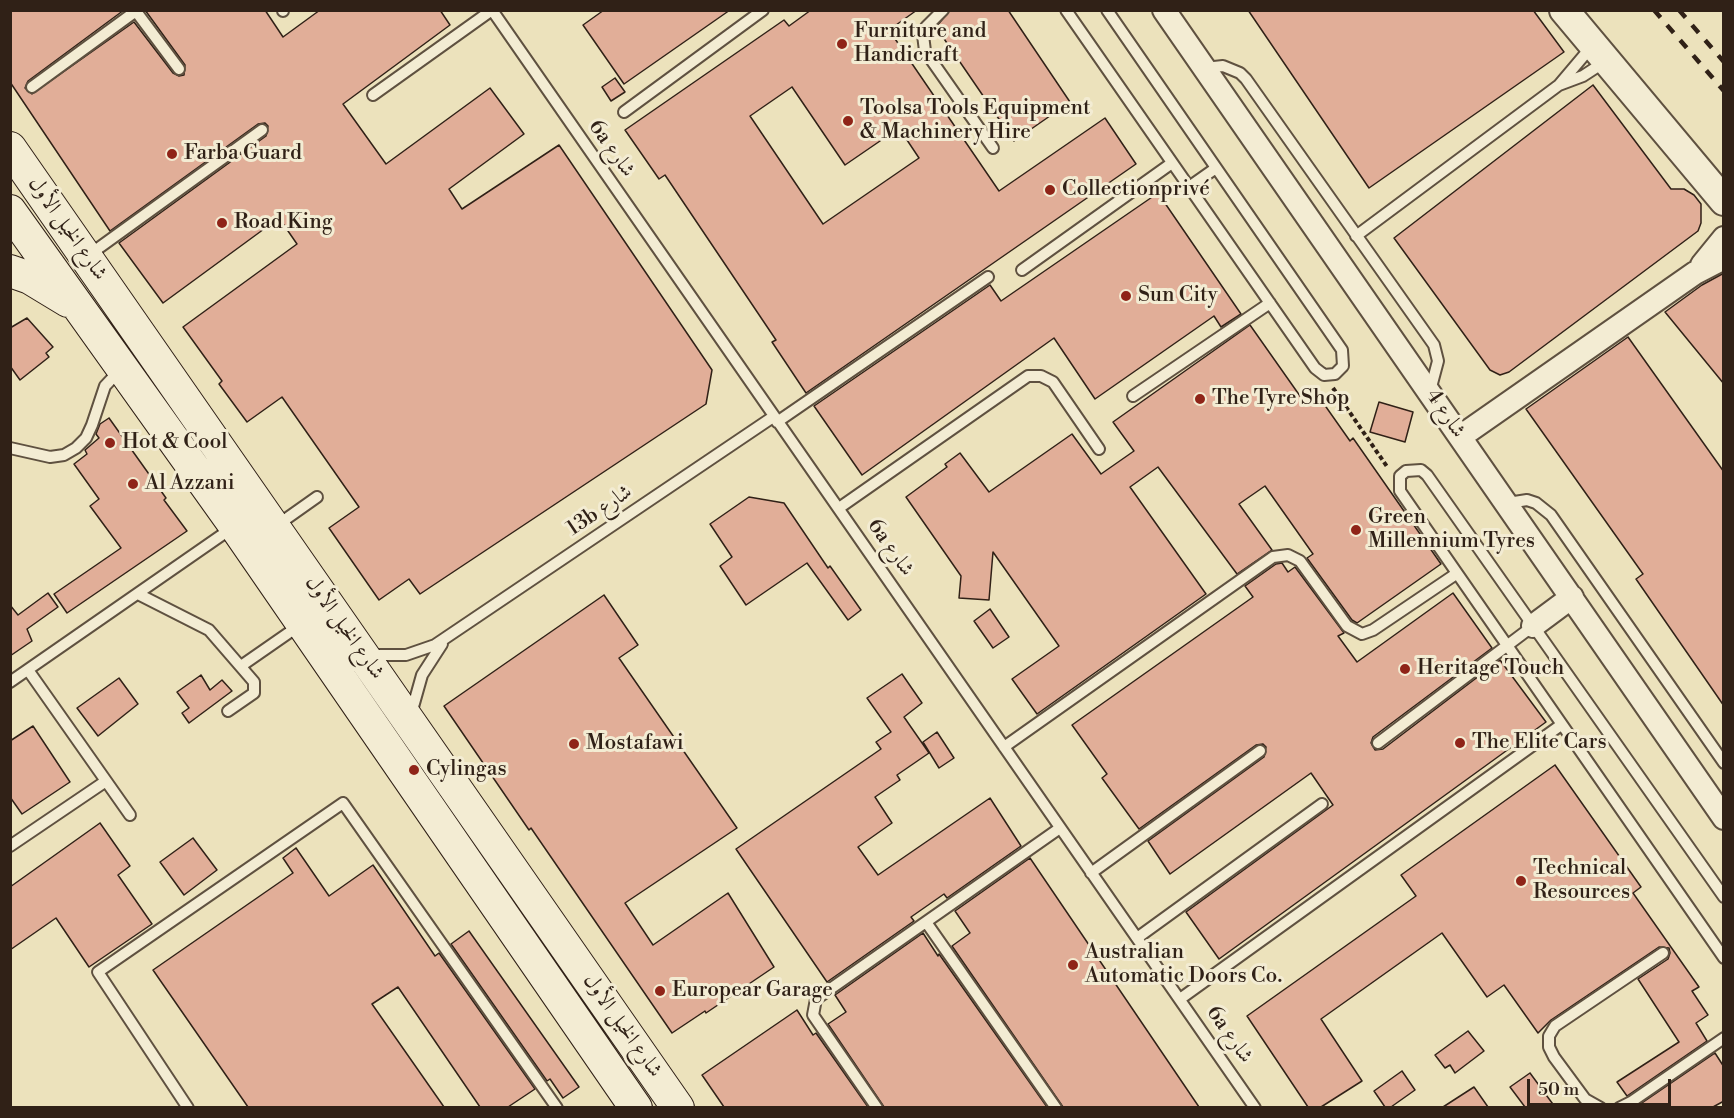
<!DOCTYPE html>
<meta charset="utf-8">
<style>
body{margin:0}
#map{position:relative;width:1734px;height:1118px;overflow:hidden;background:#ece2bc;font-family:"Libre Bodoni",serif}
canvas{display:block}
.frame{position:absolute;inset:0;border:12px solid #302117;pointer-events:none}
.scale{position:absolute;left:1527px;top:1079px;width:144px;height:27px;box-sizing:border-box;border:3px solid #302117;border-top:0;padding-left:8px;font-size:18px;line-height:21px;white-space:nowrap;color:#302117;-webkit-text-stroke:4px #f3ecd3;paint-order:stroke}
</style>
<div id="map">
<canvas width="1734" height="1118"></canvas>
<div class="frame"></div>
<div class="scale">50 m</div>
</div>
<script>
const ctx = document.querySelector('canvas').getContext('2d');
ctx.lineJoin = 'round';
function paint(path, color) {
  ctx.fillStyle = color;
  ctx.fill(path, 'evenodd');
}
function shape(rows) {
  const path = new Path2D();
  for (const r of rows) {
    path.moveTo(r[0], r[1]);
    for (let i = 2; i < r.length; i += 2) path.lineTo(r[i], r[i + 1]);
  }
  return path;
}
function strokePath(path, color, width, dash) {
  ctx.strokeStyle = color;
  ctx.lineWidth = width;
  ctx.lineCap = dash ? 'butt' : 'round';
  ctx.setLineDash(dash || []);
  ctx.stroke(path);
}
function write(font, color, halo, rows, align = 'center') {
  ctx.font = font + ' "Libre Bodoni",Amiri,serif';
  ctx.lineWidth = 6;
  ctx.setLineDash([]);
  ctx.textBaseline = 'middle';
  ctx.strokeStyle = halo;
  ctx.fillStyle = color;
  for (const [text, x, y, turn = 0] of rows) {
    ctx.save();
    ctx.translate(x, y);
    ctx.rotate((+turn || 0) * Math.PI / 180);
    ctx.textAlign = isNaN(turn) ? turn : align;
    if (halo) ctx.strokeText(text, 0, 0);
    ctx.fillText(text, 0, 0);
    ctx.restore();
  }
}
const building = shape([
 [10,10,124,10,28,81,25,88,32,94,134,22,173,73,179,76,184,75,185,65,145,10,265,10,283,37,320,10,440,10,450,25,343,104,386,164,490,88,524,134,449,189,462,209,559,145,712,370,706,404,420,594,409,579,379,600,329,528,359,507,282,397,247,422,219,384,222,381,183,327,297,244,279,218,163,303,119,243,266,136,268,126,265,123,258,124,110,231,10,82,10,10],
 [604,10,730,10,624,84,583,25,604,10],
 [811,10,917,10,889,30,999,191,1105,118,1136,164,806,393,772,342,776,340,665,175,659,179,625,130,784,20,789,26,811,10],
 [792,87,845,165,899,128,919,158,823,224,750,116,792,87],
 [950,10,1008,10,1070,102,1014,141,936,27,950,10],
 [1248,10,1533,10,1564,52,1369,188,1248,10],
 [615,78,625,92,611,101,602,87,615,78],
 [1593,85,1671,189,1684,189,1694,195,1701,204,1701,223,1698,231,1509,372,1500,375,1490,370,1394,238,1593,85],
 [1158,193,1241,314,1221,327,1214,316,1095,399,1054,338,862,475,814,406,990,285,1001,301,1158,193],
 [1724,273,1724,384,1665,312,1702,285,1724,273],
 [27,318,53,347,46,353,49,357,20,380,10,366,10,328,27,318],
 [1250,325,1300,396,1312,387,1350,441,1353,438,1441,564,1357,623,1352,620,1307,558,1313,554,1265,486,1239,504,1272,550,1237,574,1158,467,1130,487,1206,594,1037,714,1012,679,1059,646,993,552,989,600,959,598,961,576,906,497,947,467,945,464,960,453,989,492,1072,434,1101,474,1134,451,1113,422,1250,325],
 [1628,337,1724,472,1724,706,1636,579,1643,574,1526,409,1628,337],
 [1379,402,1413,412,1405,442,1370,432,1379,402],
 [109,418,166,498,164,500,187,531,67,613,54,594,121,548,90,506,99,499,74,464,87,454,85,450,99,438,96,434,100,424,109,418],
 [749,497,784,503,828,568,830,566,861,610,848,620,807,563,746,605,720,566,732,557,710,524,749,497],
 [1282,563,1288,572,1295,567,1344,633,1338,636,1357,662,1453,593,1492,648,1373,737,1371,743,1375,750,1383,749,1500,660,1546,722,1219,959,1186,912,1333,805,1311,773,1170,874,1148,841,1264,757,1266,747,1263,744,1256,745,1139,829,1102,778,1107,774,1072,725,1253,597,1245,586,1276,564,1282,563],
 [48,593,58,607,27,629,32,641,10,656,10,605,18,615,48,593],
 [604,595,638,645,619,658,737,828,625,903,653,945,728,893,774,967,706,1013,705,1011,672,1033,531,828,529,830,444,706,604,595],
 [990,609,1009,637,993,648,974,621,990,609],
 [902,674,922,703,904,717,929,753,897,775,900,780,875,797,892,823,858,847,878,875,990,798,1021,846,947,898,944,894,911,917,914,921,827,982,736,849,881,749,876,742,891,732,867,698,902,674],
 [201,675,210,690,222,680,232,691,189,723,182,713,189,708,177,692,201,675],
 [119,678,138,704,98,736,77,708,119,678],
 [33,726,70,782,22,814,10,797,10,741,33,726],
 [937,732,954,758,939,768,923,742,937,732],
 [1555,765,1641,887,1633,893,1699,987,1692,991,1708,1015,1696,1023,1707,1041,1627,1096,1617,1082,1679,1042,1638,979,1668,959,1670,953,1669,948,1659,947,1551,1020,1538,1033,1504,985,1487,997,1442,933,1321,1019,1362,1081,1321,1107,1308,1107,1247,1016,1416,896,1401,875,1555,765],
 [100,823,130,866,118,875,152,924,89,967,56,918,10,950,10,887,100,823],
 [193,838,217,870,184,895,160,862,193,838],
 [296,848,329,896,373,865,435,956,439,953,535,1089,508,1107,480,1107,398,987,372,1004,444,1107,248,1107,153,970,293,873,283,858,296,848],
 [1030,858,1199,1107,1063,1107,952,946,970,933,955,911,1030,858],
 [469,931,579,1087,563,1098,550,1079,547,1081,451,944,469,931],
 [923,933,938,956,939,954,1047,1107,884,1107,828,1024,846,1012,835,995,923,933],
 [797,1010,813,1035,816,1033,868,1107,724,1107,702,1075,797,1010],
 [1468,1031,1484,1051,1455,1073,1450,1065,1445,1068,1435,1055,1468,1031],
 [1715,1053,1724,1067,1724,1101,1713,1107,1636,1107,1715,1053],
 [1402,1071,1415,1090,1391,1107,1385,1107,1374,1091,1402,1071],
 [1530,1073,1555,1107,1525,1107,1510,1087,1530,1073],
 [1474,1087,1488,1107,1443,1107,1474,1087]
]);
const path = shape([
 [1333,388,1388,468]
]);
const service = shape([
 [135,10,179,69],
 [283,10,283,11],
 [492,10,1255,1108],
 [943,10,926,27,923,35,925,51,993,148],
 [1066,10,1315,368,1324,375,1335,374,1343,366,1342,350,1107,10],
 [1205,68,1223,66,1240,73,1246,79,1434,345,1438,361,1430,391],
 [1559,85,1592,46],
 [32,87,136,11],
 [373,95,492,10],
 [624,112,763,10],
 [1189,187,1216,168],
 [1356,236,1559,85,1583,76,1606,61],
 [89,255,262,130],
 [1022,270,1172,163],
 [1133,396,1270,303],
 [777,422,988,277],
 [10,448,50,457,64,455,76,448,86,438,92,425,105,386,121,369],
 [1508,503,1527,500,1536,503,1551,515,1724,763],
 [839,508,1028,376,1041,376,1053,382,1099,449],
 [276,526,317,497],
 [138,594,209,630,254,682,254,693,228,711],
 [371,655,406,655,435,645,773,417],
 [241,666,300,625],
 [28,670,130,815],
 [10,682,232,528],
 [411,714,422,675,442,644],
 [1378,743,1533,626],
 [1004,747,1273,557,1288,555,1300,561,1347,626,1362,634,1373,630,1456,574],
 [10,846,106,781],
 [1091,873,1260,751],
 [1724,897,1427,475,1421,470,1406,471,1400,476,1400,491,1724,958],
 [926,922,1056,1108],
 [1137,938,1322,804],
 [1180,999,1561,725],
 [188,1108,98,972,343,803,557,1108],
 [877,1108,813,1015,816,999,1060,828],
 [1601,1108,1585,1099,1554,1057,1549,1047,1549,1036,1555,1026,1663,953],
 [1619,1108,1631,1102,1724,1038]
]);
const minor = shape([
 [1164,10,1724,818],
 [1702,265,1724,238],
 [1460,437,1695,273,1724,258],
 [1533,626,1572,597]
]);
const tertiary = shape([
 [1564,10,1724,201]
]);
const secondary = shape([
 [10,148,678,1108],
 [10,211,235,526,636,1108],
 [10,271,30,278,68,301]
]);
const rail = shape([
 [1654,10,1724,91],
 [1679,10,1724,62]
]);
const markers = [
 [842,44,6,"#8f2418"],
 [848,121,6,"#8f2418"],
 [172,154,6,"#8f2418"],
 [1050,190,6,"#8f2418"],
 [222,223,6,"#8f2418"],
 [1126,296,6,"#8f2418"],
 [1200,399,6,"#8f2418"],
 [110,443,6,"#8f2418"],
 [133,484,6,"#8f2418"],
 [1356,530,6,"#8f2418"],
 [1405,669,6,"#8f2418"],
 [1460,743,6,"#8f2418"],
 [574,744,6,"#8f2418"],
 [414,770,6,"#8f2418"],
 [1521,881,6,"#8f2418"],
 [1073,965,6,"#8f2418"],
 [660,991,6,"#8f2418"]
];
const poiNames = [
 ["Furniture and",854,32],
 ["Handicraft",854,56],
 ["Toolsa Tools Equipment",860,109],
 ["& Machinery Hire",860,133],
 ["Farba Guard",184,154],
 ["Collectionprivé",1062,190],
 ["Road King",234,223],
 ["Sun City",1138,296],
 ["The Tyre Shop",1212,399],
 ["Hot & Cool",122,443],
 ["Al Azzani",145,484],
 ["Green",1368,518],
 ["Millennium Tyres",1368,542],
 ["Heritage Touch",1417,669],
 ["The Elite Cars",1472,743],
 ["Mostafawi",586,744],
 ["Cylingas",426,770],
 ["Technical",1533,869],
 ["Resources",1533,893],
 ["Australian",1085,953],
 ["Automatic Doors Co.",1085,977],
 ["Europear Garage",672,991]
];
const streetNames = [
 ["6a شارع",611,149,55],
 ["شارع الخيل الأول",67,229,55],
 ["شارع 4",1445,414,56],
 ["13b شارع",600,511,-34],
 ["6a شارع",890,548,55],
 ["شارع الخيل الأول",344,628,55],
 ["شارع الخيل الأول",622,1026,55],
 ["6a شارع",1229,1035,55]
];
paint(building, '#e1ae98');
strokePath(building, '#302117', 1.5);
strokePath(service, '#5f5140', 14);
strokePath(minor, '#5f5140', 26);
strokePath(tertiary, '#5f5140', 32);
strokePath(secondary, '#302117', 34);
strokePath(path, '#302117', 4, [4.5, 3]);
strokePath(service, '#f3ecd3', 10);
strokePath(minor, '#f3ecd3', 22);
strokePath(tertiary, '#f3ecd3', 28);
strokePath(secondary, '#f3ecd3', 32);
strokePath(rail, '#302117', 4.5, [10, 10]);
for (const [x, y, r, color] of markers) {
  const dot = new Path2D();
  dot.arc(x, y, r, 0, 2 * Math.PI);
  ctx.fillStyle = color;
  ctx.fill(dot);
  strokePath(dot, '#f3ecd3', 2);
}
write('21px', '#302117', '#f3ecd3', poiNames, 'left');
write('21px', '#302117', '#f3ecd3', streetNames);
</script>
